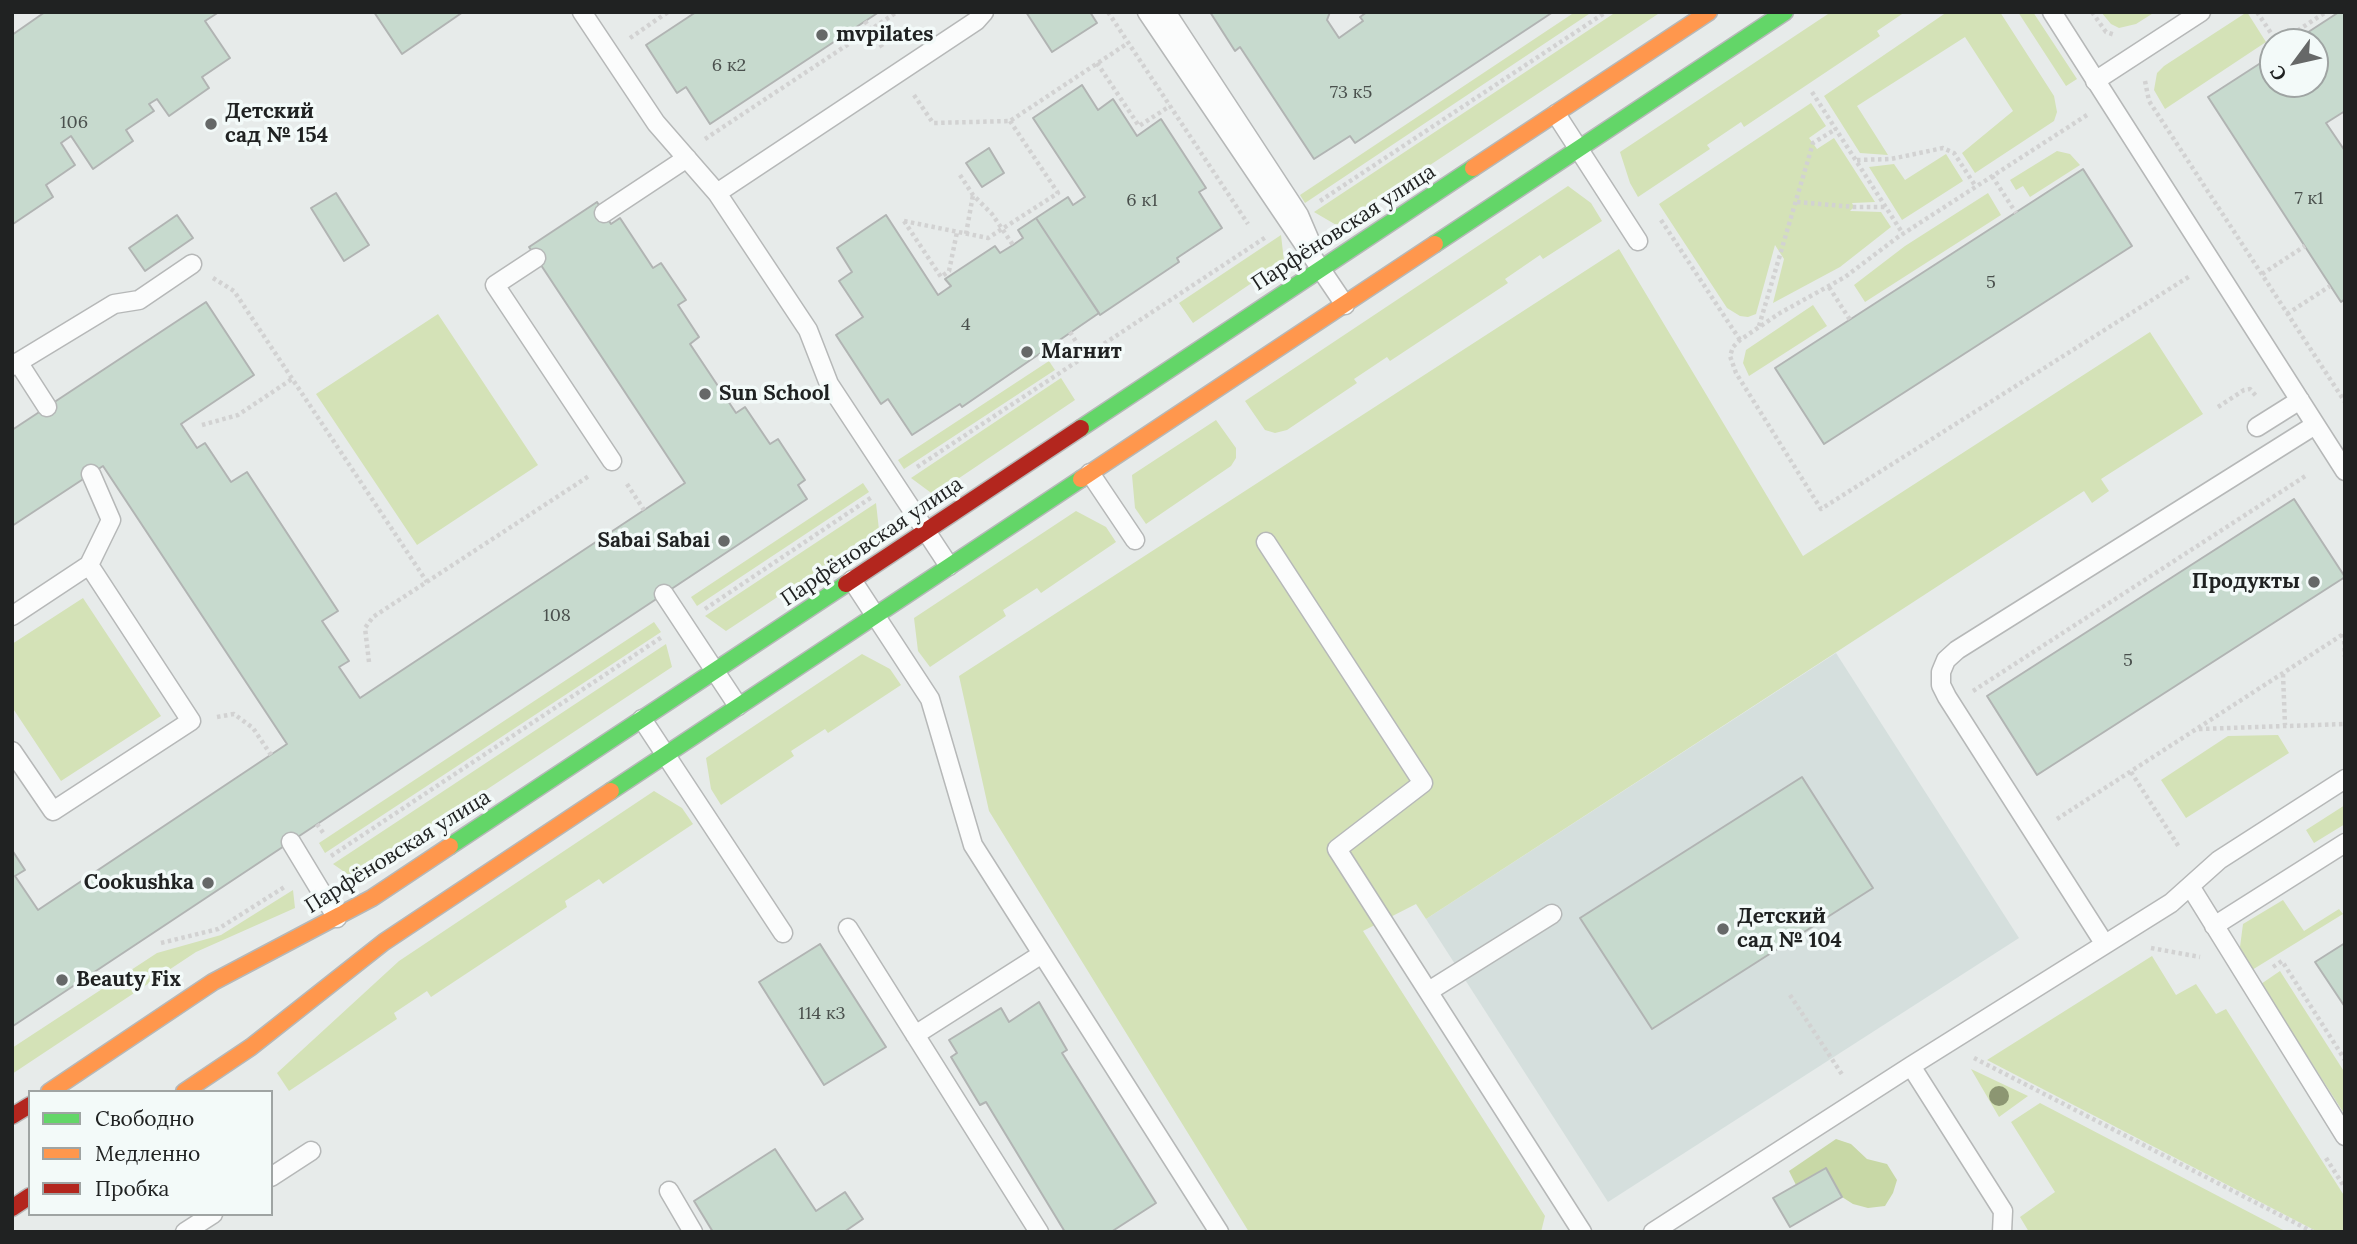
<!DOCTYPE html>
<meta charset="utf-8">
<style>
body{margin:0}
#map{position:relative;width:2357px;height:1244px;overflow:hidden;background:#e7ebea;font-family:Lora,serif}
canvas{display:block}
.frame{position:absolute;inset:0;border:14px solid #202222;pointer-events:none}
.legend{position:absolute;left:28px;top:1090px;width:245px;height:126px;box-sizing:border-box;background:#f3faf9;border:2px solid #9fa4a3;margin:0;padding:9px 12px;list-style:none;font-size:21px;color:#202222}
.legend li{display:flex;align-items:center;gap:14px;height:35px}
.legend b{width:35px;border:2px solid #9fa4a3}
.north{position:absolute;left:2259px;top:28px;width:70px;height:70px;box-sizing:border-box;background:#f3faf9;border:2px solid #9fa4a3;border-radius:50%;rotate:237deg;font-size:19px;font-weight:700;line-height:28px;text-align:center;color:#202222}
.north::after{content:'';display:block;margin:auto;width:24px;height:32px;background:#666868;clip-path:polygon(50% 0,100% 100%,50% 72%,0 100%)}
</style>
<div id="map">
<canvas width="2357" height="1244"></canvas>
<div class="frame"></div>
<ul class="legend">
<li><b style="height:9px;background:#63d668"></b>Свободно</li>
<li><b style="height:9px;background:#ff974d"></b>Медленно</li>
<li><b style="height:9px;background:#b3261e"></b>Пробка</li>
</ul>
<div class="north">С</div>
</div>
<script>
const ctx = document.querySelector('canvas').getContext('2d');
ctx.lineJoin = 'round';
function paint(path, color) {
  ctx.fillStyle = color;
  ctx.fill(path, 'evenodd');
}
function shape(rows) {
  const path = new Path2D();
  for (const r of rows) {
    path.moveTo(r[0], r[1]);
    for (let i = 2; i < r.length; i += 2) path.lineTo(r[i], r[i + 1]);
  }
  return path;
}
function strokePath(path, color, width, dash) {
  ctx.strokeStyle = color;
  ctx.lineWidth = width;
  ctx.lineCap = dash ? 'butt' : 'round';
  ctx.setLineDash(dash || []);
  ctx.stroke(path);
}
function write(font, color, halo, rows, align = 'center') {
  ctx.font = font + ' Lora,serif';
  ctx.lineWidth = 7;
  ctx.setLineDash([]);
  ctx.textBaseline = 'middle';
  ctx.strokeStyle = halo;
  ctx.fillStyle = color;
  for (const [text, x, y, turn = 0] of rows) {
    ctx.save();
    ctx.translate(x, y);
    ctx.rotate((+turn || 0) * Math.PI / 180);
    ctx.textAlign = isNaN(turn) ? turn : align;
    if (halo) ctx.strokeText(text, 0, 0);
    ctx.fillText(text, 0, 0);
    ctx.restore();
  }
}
const built = shape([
 [1836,653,2019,938,1608,1202,1426,919]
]);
const green = shape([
 [1575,12,1592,12,1305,203,1300,195],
 [1616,12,1661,12,1338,226,1314,212],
 [1831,12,1905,12,1877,31,1880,36,1744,127,1741,122,1707,145,1710,149,1638,197,1630,183,1620,152],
 [1947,12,2000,12,2054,96,2057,112,2054,121,1975,173,1962,153,2013,111,1965,37,1857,106,1888,155,1860,153,1824,96],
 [2018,12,2033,12,2077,79,2066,86],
 [2101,12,2155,12,2136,24,2119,28,2111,24],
 [2247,12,2266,42,2165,109,2154,90,2157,73,2164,66],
 [1811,103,1826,126,1809,138,1817,149,1834,138,1875,202,1852,203,1854,207,1850,211,1881,212,1891,227,1840,267,1773,303,1784,259,1775,245,1756,314,1748,317,1740,316,1727,308,1659,204],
 [2057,151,2070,154,2080,165,2030,197,2023,186,2016,190,2010,180],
 [1946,154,1963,181,1902,220,1869,167,1894,164,1905,180],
 [1568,186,1591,203,1602,221,1543,259,1540,255,1505,279,1508,283,1390,361,1387,357,1354,379,1357,383,1287,430,1275,433,1265,430,1245,401],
 [1988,193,2001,215,1865,302,1854,285,1905,246],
 [1281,235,1284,261,1193,323,1179,303],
 [1619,249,1803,556,2150,332,2203,414,2101,479,2109,491,2092,503,2084,491,1426,919,1416,904,1363,931,1545,1216,1541,1232,1249,1232,989,811,959,676],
 [1813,305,1827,326,1749,376,1743,363,1746,350],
 [438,314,538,465,417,545,316,394],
 [1049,361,1055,370,904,469,898,460],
 [1061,378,1075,400,934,495,911,478],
 [1216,420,1236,448,1236,458,1231,466,1146,524,1135,508,1132,475],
 [863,483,869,492,697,606,691,597],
 [876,503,879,530,726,631,705,616],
 [1076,511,1106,527,1116,542,1041,593,1037,588,1003,610,1006,616,930,667,918,651,914,618],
 [83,598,161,716,61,781,12,707,12,644],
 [654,622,661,632,325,853,319,843],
 [666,644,672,667,353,878,333,864],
 [862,654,890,669,901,685,828,733,825,729,791,751,794,756,721,805,711,789,706,758],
 [2278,735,2289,753,2186,818,2161,780,2228,736],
 [654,791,682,808,693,824,603,884,599,879,565,901,567,907,431,997,427,991,394,1013,397,1019,289,1091,277,1073,399,961],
 [2345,805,2345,824,2314,843,2306,830],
 [293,890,295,908,196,952,12,1074,12,1048,157,953,221,935],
 [2283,900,2304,931,2339,909,2343,914,2252,970,2240,947,2243,924],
 [2152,956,2176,995,2196,984,2216,1014,2226,1009,2345,1197,2345,1232,2318,1232,1987,1060],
 [2280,971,2345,1073,2345,1115,2261,984],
 [1971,1069,2028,1096,1999,1117],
 [2040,1103,2287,1232,2029,1232,2020,1217,2055,1192,2011,1122]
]);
const forest = shape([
 [1836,1139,1851,1144,1867,1159,1887,1164,1897,1180,1893,1193,1885,1206,1868,1208,1853,1204,1842,1197,1826,1169,1796,1185,1789,1171]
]);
const building = shape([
 [45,12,219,12,205,21,230,58,202,77,209,88,169,116,157,99,149,104,154,111,126,130,133,141,93,169,71,136,61,143,75,165,46,185,53,197,13,224,12,35,45,12],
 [374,12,463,12,402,54,374,12],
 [696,12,879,12,710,124,686,87,677,93,646,45,696,12],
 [1026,12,1090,12,1097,23,1052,52,1026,12],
 [1210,12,1330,12,1327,20,1339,38,1363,21,1360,17,1367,12,1553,12,1355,143,1350,136,1314,159,1240,47,1235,51,1210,12],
 [2339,12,2345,12,2345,111,2326,123,2345,151,2345,299,2341,302,2208,97,2273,55,2273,84,2315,84,2315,42,2293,42,2339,12],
 [1082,85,1098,110,1113,99,1137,136,1161,119,1206,188,1199,192,1222,228,1177,258,1179,262,1100,315,1036,218,1068,197,1073,205,1085,197,1033,118,1082,85],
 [989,148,1004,173,982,187,966,163,989,148],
 [2083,169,2132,246,1824,444,1775,368,2083,169],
 [336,193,369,245,344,261,311,208,336,193],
 [597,202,611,224,620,218,653,268,661,263,686,300,678,305,699,337,690,344,736,413,745,407,770,444,778,439,805,480,798,485,807,499,13,1026,12,850,25,870,15,876,38,910,287,744,103,466,12,526,12,430,206,302,254,375,181,424,197,448,205,443,231,482,247,472,338,611,322,621,349,661,339,667,360,698,685,483,529,247,597,202],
 [177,215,193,238,145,271,129,248,177,215],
 [886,215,938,295,951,286,945,279,995,246,1000,253,1013,245,1023,238,1018,230,1036,218,1099,313,962,407,960,404,912,435,888,399,881,404,836,335,863,317,839,281,852,272,837,248,886,215],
 [2294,499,2345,577,2037,775,1987,696,2294,499],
 [1802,777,1873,888,1652,1029,1580,918,1802,777],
 [2345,943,2345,1007,2315,962,2345,943],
 [820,944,886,1047,824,1085,759,982,820,944],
 [1039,1002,1067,1050,1062,1053,1156,1203,1111,1232,1065,1232,986,1102,980,1105,951,1057,957,1053,949,1040,1001,1008,1009,1022,1039,1002],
 [775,1149,816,1211,845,1192,863,1219,844,1232,713,1232,694,1201,775,1149],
 [1826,1168,1842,1197,1790,1227,1773,1198,1826,1168]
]);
const path = shape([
 [1108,12,1248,224],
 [2092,12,2106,32,2115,35],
 [2257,12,2277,42],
 [865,21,884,50],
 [630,38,668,12],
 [2280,42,2326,12],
 [1097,63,1139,126,1170,106],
 [2145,81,2149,101,2345,402],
 [1812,92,1903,234],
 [914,95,933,123,1010,121,1128,43],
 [2087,115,1898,237,1845,277,1780,313,1740,340,1733,347,1730,356,1736,373,1821,509,2190,276],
 [705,139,897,12],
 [1857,160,1891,159,1943,148,1954,153,1976,187],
 [960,175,973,195,992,214,1013,245],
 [1992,176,2016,213],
 [1320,201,1606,12],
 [1797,202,1854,207,1886,207],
 [1661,220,1740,340],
 [904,221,988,238,1058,193,1010,121],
 [904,221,941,277,949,271,957,232],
 [966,234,973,195],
 [2262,274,2305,246],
 [213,278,234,291,427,582],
 [1829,287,1850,320],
 [2287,314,2330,286],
 [1759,326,1813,143,1836,129],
 [1070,332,1080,348],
 [2218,407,2244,390,2250,389,2257,397],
 [202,425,238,415,292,379],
 [917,467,1266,237],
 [627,484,644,510],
 [705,609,872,497],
 [2344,634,2345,657],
 [369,662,365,628,373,617,589,476],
 [2283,674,2285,725],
 [1973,691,2307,475],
 [217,717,234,714,253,728,271,755],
 [2199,729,2345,724],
 [2131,772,2179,847],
 [2057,819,2345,633],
 [317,824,324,834],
 [331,856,662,637],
 [161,943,218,929,286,886],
 [2151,948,2200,957],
 [2273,967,2282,961,2345,1060],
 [1790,995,1843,1076],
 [1974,1058,2313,1232],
 [2326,1158,2345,1188]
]);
const lane = shape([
 [582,12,656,123,717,193,808,330,829,384,949,566],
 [1147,12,1345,305],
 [1166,12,1299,215,1311,243],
 [2052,12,2345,471],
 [2095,81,2201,12],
 [1556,114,1638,241],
 [717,193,976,21,984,12],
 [604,213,687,158],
 [536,258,495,285,612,461],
 [18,362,47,407],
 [12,366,114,304,139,300,192,264],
 [2257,427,2300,400],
 [1090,473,1135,540],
 [1266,542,1423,783,1337,849,1582,1232],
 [852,580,930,699,973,845,1219,1232],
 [664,594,738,706],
 [12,616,89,565],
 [642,719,783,933],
 [12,751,53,811,191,721,89,565,111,520,91,474],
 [291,842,337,918],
 [2190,886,2345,1136],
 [2214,926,2345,843],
 [848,928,1039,1232],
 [2104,943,1947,697,1941,685,1941,672,1946,660,1957,650,2315,425],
 [1429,991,1552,914],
 [915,1035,1042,954],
 [1911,1066,2003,1211,2002,1232],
 [271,1177,311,1151],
 [669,1191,693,1232],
 [185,1232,213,1214],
 [1653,1232,1911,1066,2171,903,2219,860,2345,779]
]);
const fast = shape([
 [1435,244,1785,12],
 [1081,428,1473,168],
 [611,791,1081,479],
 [450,846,846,584]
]);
const slow = shape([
 [1473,168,1709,12],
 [1081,479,1435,244],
 [49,1092,213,982,372,898,450,846],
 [184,1092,251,1047,384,942,611,791]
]);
const jam = shape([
 [846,584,1081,428],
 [12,1116,30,1105],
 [12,1208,30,1196]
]);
const trees = [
 [1999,1096]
];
const markers = [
 [822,35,7,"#666868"],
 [211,124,7,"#666868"],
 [1027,352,7,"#666868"],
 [705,394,7,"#666868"],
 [724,541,7,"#666868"],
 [2314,582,7,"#666868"],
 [208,883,7,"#666868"],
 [1723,929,7,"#666868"],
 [62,980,7,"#666868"]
];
const numberNames = [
 ["6 к2",729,66],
 ["73 к5",1351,93],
 ["106",74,123],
 ["7 к1",2309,199],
 ["6 к1",1142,201],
 ["5",1991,283],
 ["4",966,325],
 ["108",557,616],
 ["5",2128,661],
 ["114 к3",822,1014]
];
const poiNames = [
 ["mvpilates",836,35],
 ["Детский",225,112],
 ["сад № 154",225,136],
 ["Магнит",1041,352],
 ["Sun School",719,394],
 ["Sabai Sabai",710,541,"right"],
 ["Продукты",2300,582,"right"],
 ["Cookushka",194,883,"right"],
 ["Детский",1737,917],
 ["сад № 104",1737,941],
 ["Beauty Fix",76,980]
];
const streetNames = [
 ["Парфёновская улица",1344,228,-33],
 ["Парфёновская улица",872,542,-34],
 ["Парфёновская улица",398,852,-32]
];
paint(built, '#d5dfdd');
paint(green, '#d4e2b7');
paint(forest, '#c8d8a6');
paint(building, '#c7dace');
strokePath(building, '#b1b4b3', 2);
strokePath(lane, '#b6b8b8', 21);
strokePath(fast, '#b6b8b8', 19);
strokePath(slow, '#b6b8b8', 19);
strokePath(jam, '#b6b8b8', 19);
strokePath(path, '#d2d2d2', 4.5, [3.5, 3.5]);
strokePath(lane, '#fbfcfc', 18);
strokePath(fast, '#63d668', 16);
strokePath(slow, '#ff974d', 16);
strokePath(jam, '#b3261e', 16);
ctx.fillStyle = '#8c9672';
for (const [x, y] of trees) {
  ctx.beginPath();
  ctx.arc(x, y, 10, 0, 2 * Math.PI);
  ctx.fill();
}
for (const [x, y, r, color] of markers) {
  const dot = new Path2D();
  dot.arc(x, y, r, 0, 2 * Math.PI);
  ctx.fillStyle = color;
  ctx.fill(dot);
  strokePath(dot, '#f3faf9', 2.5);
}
write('18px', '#4a504d', null, numberNames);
write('bold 21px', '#202222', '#f3faf9', poiNames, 'left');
write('21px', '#202222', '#f3faf9', streetNames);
</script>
